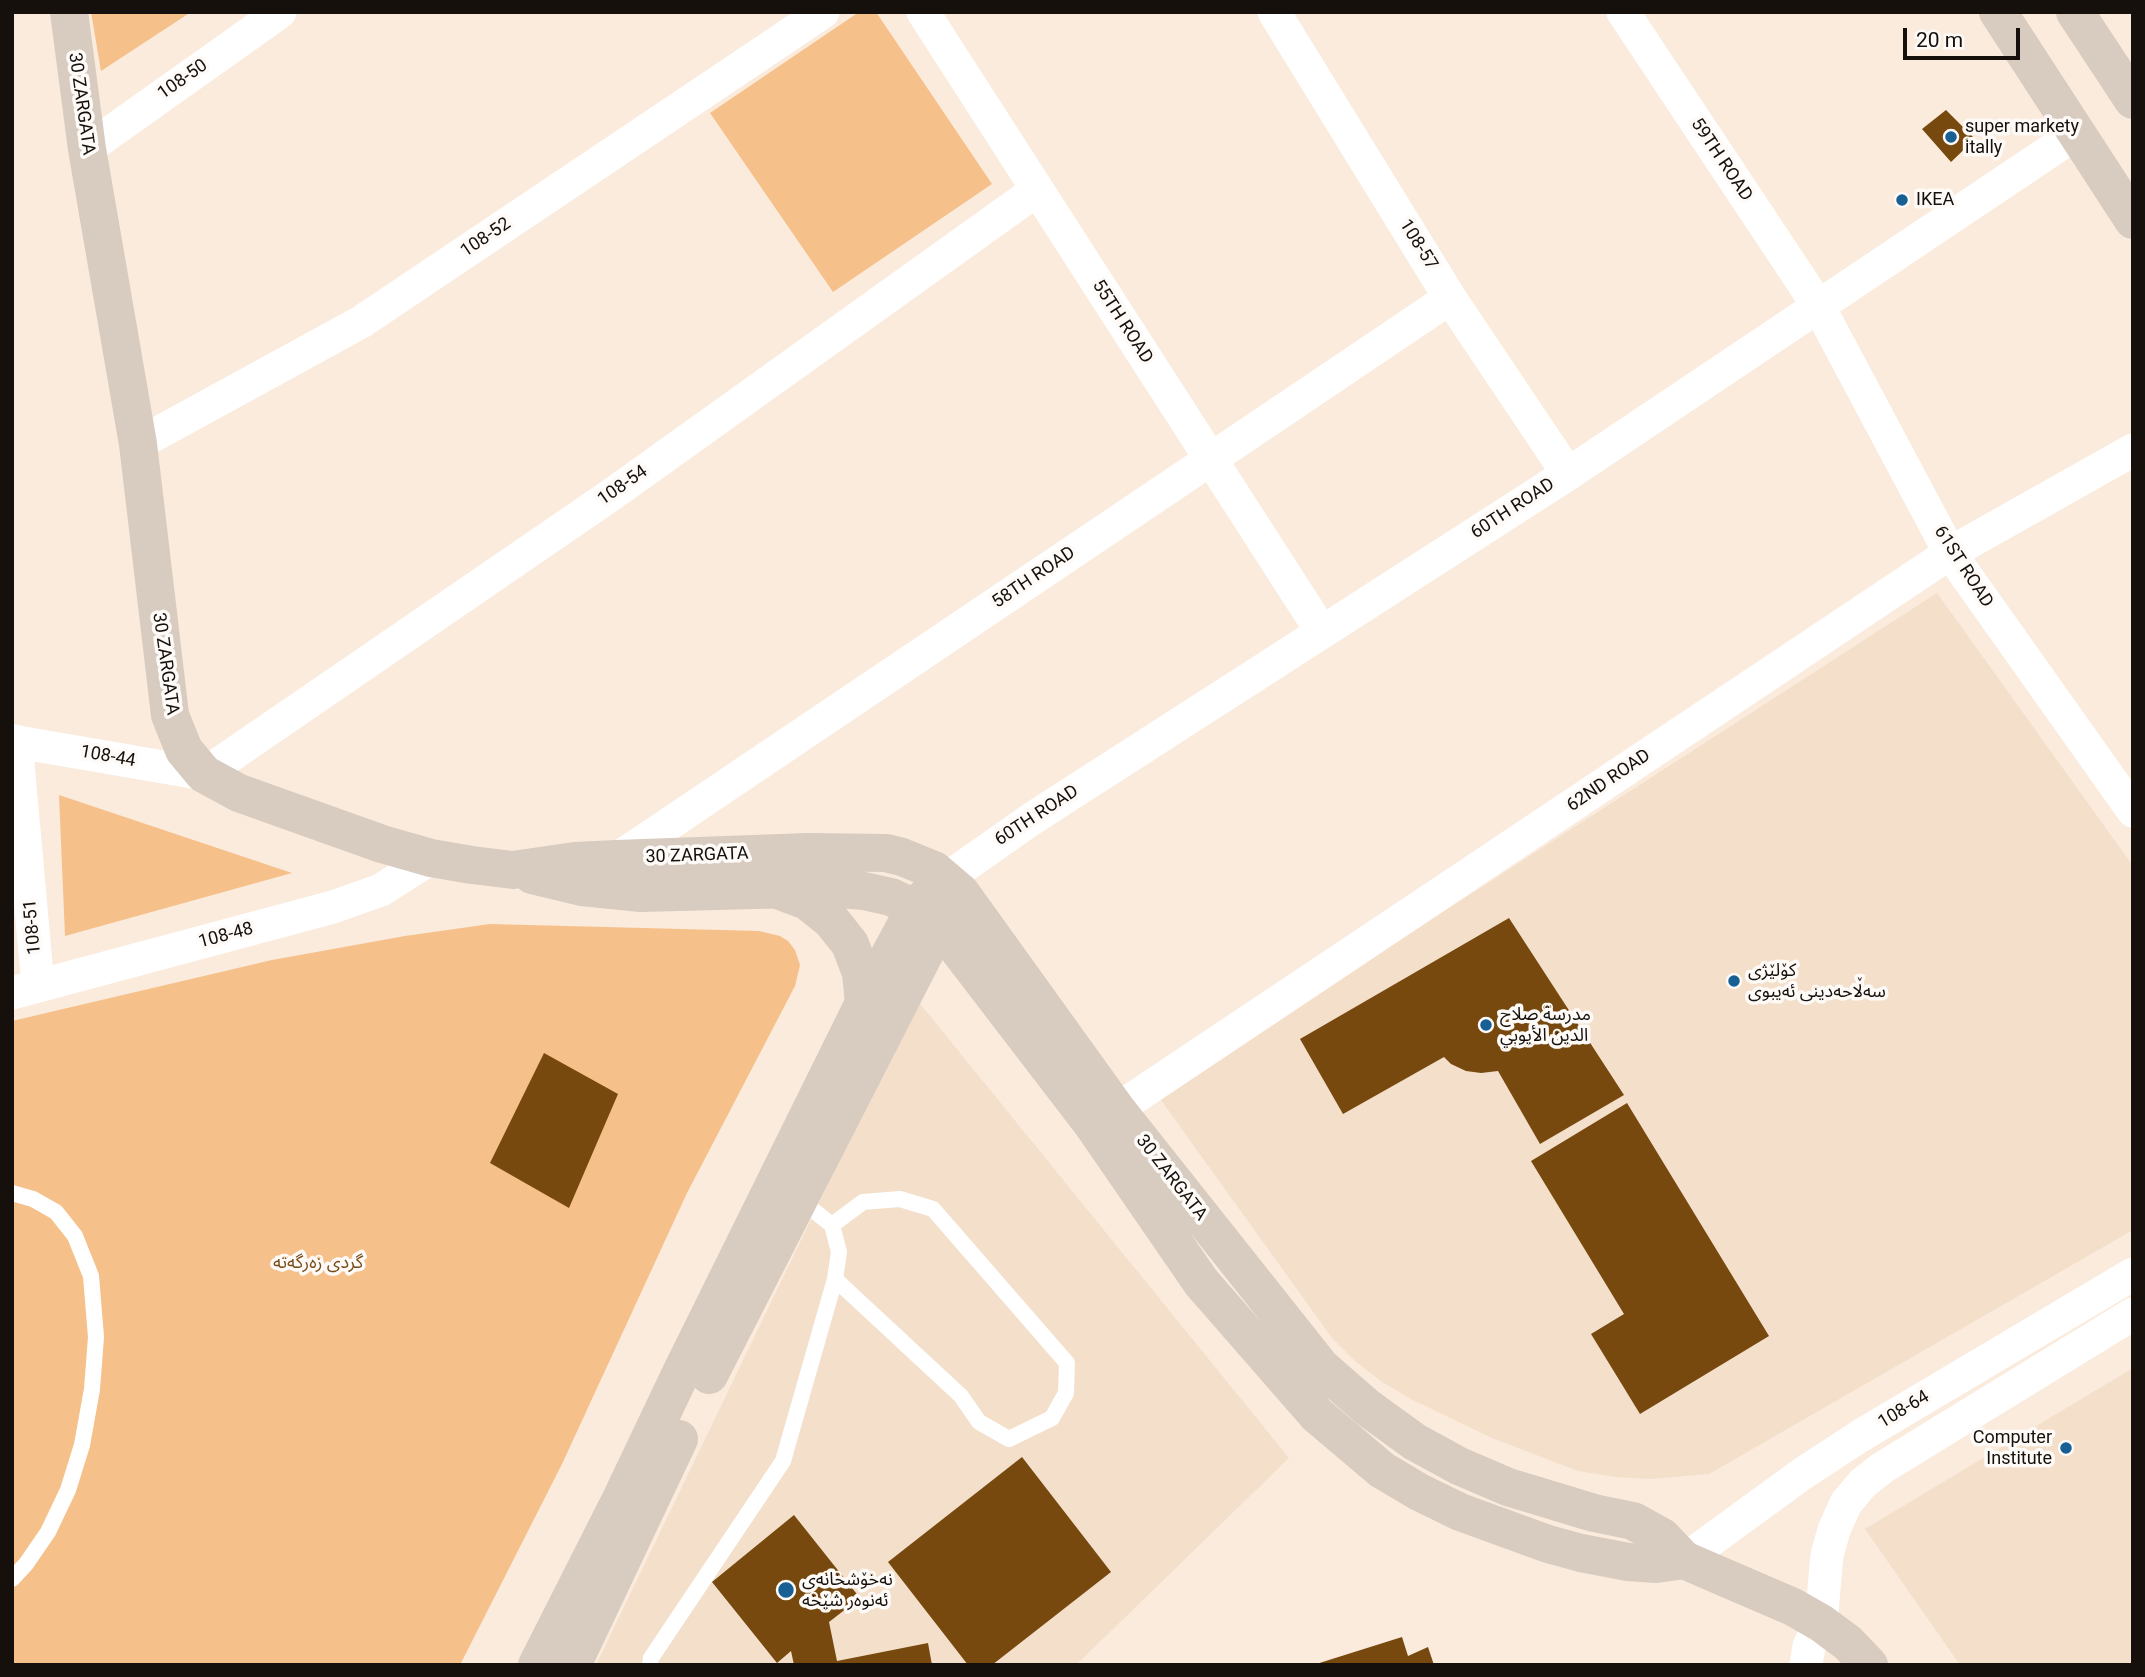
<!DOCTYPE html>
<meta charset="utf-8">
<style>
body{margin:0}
#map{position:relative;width:2145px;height:1677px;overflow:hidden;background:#faebdc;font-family:Roboto,sans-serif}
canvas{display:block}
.frame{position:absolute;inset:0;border:14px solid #15100b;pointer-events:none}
.scale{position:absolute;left:1903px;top:28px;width:117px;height:32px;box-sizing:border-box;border:4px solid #15100b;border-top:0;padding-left:9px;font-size:21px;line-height:24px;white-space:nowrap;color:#15100b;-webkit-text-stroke:5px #fdfaf7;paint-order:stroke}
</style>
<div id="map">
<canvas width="2145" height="1677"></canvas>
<div class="frame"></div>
<div class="scale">20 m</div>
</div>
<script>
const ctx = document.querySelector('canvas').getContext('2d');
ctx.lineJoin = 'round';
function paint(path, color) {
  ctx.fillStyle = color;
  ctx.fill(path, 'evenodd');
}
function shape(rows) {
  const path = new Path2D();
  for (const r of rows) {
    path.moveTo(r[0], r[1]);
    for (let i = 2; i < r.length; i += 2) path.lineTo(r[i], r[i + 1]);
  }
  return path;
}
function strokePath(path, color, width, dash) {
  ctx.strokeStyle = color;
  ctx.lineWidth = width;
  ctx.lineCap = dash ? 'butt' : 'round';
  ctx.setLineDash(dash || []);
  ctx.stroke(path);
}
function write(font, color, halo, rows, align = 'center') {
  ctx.font = font + ' Roboto,"Noto Sans Arabic",sans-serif';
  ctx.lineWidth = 7;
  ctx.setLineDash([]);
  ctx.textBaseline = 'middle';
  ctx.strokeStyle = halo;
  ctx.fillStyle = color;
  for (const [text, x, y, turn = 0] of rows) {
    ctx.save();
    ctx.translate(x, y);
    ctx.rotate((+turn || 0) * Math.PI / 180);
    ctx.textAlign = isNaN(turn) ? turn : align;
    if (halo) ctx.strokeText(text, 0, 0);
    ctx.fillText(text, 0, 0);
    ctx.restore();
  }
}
const built = shape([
 [1937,593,2133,866,2133,1230,1709,1474,1651,1479,1615,1477,1578,1471,1492,1438,1411,1399,1382,1382,1355,1361,1332,1338,1158,1096],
 [917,1000,1289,1458,1076,1665,596,1665],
 [2133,1368,2133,1665,1960,1665,1865,1529]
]);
const green = shape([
 [91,12,191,12,101,71],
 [859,12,876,12,992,184,833,292,710,113],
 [59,795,292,873,65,936],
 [490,924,759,931,780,936,788,941,795,950,800,965,795,986,687,1193,562,1464,460,1665,12,1665,12,1021,272,960,405,936]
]);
const building = shape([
 [1946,110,1975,139,1951,162,1922,129],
 [1509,918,1624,1095,1540,1144,1498,1071,1481,1073,1466,1071,1451,1064,1444,1057,1343,1114,1300,1039],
 [544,1053,618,1094,569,1208,490,1163],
 [1627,1103,1769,1336,1640,1414,1591,1334,1624,1314,1531,1161],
 [1022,1457,1111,1572,992,1665,968,1665,888,1562],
 [794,1515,860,1598,829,1622,837,1661,928,1643,932,1665,794,1665,791,1651,777,1663,712,1582],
 [1402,1637,1408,1656,1428,1647,1434,1665,1313,1665]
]);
const lane = shape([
 [12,1193,33,1199,56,1212,75,1236,91,1276,96,1337,92,1389,82,1445,68,1490,48,1532,26,1564,12,1579],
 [832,1225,863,1202,900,1199,933,1209,1067,1363,1066,1393,1052,1418,1009,1439,979,1422,961,1396,835,1279],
 [650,1665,651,1658,783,1461,835,1279,839,1252,832,1225,800,1200]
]);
const street = shape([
 [923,12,1322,632],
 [1274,12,1450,298,1568,474],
 [1623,12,1819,307,1950,553,2133,811],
 [87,149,280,12],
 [138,444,361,322,823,12],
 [12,741,204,774,611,495,1037,190],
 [16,741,38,986],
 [617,859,1450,298],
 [946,879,1033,818,1568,474,2077,133],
 [12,993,333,907,381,890,431,858],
 [1095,1124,1950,553,2133,450],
 [1684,1560,1802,1474,1860,1436,2133,1274],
 [1806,1665,1809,1646,1821,1623,1827,1555,1834,1530,1846,1503,1863,1483,1882,1468,2133,1314]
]);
const secondary = shape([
 [69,12,87,149,138,444,170,715,184,750,204,774,239,793,382,844,431,858,472,865,513,870,575,861,617,859,808,852,886,853,902,857,934,870,961,893,1117,1110,1321,1367,1368,1408,1415,1442,1459,1466,1508,1487,1594,1513,1633,1521,1662,1537,1684,1560],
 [1998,12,2133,220],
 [2075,12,2133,100],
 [532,875,582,887,641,893,830,888,864,891,891,897,915,908,939,925,958,949,1093,1125,1201,1282,1317,1415,1382,1470,1419,1492,1460,1512,1548,1544,1581,1553,1628,1562,1656,1564,1684,1560,1793,1607,1821,1623,1848,1643,1869,1665],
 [780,891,807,901,831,920,850,944,861,973,864,1003],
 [709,1375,939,925,946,903],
 [537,1665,622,1497,681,1373,864,1003,915,908,933,889],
 [572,1665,679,1439]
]);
const markers = [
 [1951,137,7,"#185f93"],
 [1902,200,7,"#185f93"],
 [1734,981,7,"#185f93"],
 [1486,1025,7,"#185f93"],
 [2066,1448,7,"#185f93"],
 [786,1590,9,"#185f93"]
];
const streetNames = [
 ["108-50",183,80,-35],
 ["30 ZARGATA",81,104,82],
 ["59TH ROAD",1721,160,56],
 ["108-52",486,238,-34],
 ["108-57",1418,245,58],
 ["55TH ROAD",1122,322,57],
 ["108-54",623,486,-35],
 ["60TH ROAD",1513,509,-33],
 ["61ST ROAD",1963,567,57],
 ["58TH ROAD",1034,578,-34],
 ["30 ZARGATA",165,664,82],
 ["108-44",108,757,10],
 ["62ND ROAD",1609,781,-34],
 ["60TH ROAD",1037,816,-33],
 ["30 ZARGATA",697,856,-2],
 ["108-51",33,927,-95],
 ["108-48",226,936,-15],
 ["30 ZARGATA",1171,1178,52],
 ["108-64",1904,1410,-31]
];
const poiNames = [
 ["super markety",1965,127],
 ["itally",1965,148],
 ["IKEA",1916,200],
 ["کۆلێژی",1748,971],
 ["سەڵاحەدینی ئەیبوی",1748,992],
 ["مدرسة صلاح",1500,1015],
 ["الدين الأيوبي",1500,1036],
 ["Computer",2052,1438,"right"],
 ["Institute",2052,1459,"right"],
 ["نەخۆشخانەی",802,1580],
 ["ئەنوەر شێخە",802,1601]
];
const parkNames = [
 ["گردی زەرگەتە",318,1263]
];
paint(built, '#f3dfca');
paint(green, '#f6c08a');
paint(building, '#77490f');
strokePath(lane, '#fff', 16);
strokePath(street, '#fff', 33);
strokePath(secondary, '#d8cbbf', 38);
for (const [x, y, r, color] of markers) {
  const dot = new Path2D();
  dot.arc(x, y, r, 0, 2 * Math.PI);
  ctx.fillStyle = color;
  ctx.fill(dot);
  strokePath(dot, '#fdfaf7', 2.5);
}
write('18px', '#15100b', '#fdfaf7', streetNames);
write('18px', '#15100b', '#fdfaf7', poiNames, 'left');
write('18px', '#784c19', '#fdfaf7', parkNames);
</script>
